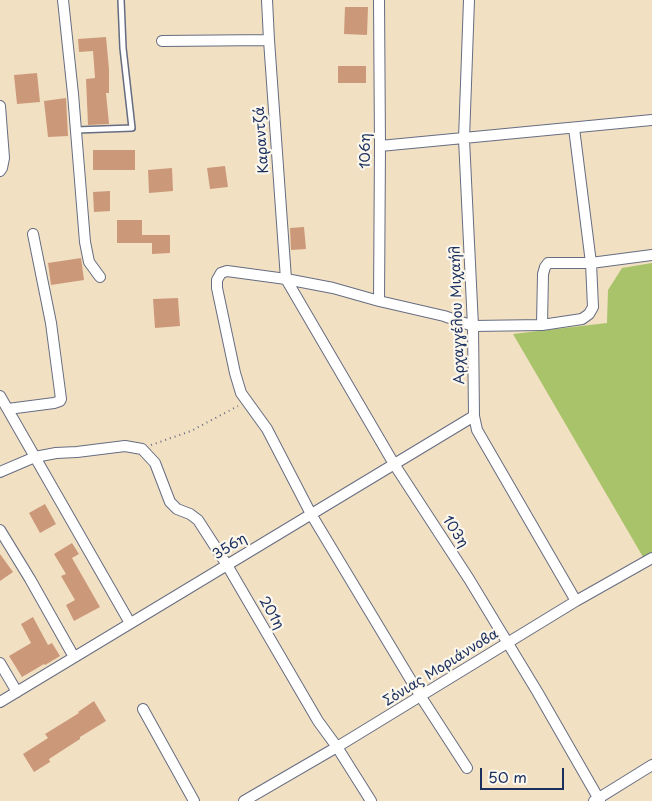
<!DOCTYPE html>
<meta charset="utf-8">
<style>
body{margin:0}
#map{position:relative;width:652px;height:801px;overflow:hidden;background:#f2e0c3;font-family:"Playpen Sans",sans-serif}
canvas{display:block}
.scale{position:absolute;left:480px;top:768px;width:84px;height:22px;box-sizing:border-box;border:2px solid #1b2f5e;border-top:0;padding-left:6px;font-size:15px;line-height:18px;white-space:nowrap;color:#1b2f5e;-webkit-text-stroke:4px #fbf7ec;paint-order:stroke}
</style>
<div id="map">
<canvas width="652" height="801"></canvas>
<div class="scale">50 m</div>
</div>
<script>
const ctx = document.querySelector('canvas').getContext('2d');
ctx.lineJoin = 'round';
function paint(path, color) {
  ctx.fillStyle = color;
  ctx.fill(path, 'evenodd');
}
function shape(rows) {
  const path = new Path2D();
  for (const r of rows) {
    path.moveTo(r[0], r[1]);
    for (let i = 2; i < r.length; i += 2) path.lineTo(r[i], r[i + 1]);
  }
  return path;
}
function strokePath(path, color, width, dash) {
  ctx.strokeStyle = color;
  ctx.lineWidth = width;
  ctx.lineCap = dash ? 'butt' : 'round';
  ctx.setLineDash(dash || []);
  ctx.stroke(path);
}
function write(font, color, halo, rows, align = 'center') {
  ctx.font = font + ' "Playpen Sans",sans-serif';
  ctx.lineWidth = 4.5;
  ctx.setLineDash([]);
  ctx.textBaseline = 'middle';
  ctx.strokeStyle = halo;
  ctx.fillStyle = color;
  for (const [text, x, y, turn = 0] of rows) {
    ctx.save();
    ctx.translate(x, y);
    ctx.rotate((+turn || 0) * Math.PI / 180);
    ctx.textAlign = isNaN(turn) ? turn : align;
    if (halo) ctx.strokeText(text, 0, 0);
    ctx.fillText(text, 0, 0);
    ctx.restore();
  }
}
const green = shape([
 [652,263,652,552,643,557,513,334,607,323,608,290,622,268]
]);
const building = shape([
 [345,7,368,7,367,35,344,34],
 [106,37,109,69,109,93,106,93,109,124,88,125,86,79,95,78,93,51,79,52,78,39],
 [338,66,366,66,366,83,338,83],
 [37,73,40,102,17,104,14,75],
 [66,98,68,136,48,137,44,101],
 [93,150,135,150,135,170,93,170],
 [225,166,228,187,210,189,207,168],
 [172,168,173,191,149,193,148,170],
 [110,191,110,211,94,212,93,192],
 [117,220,142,220,142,235,170,235,170,253,152,254,152,243,117,243],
 [304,227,306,249,291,250,290,228],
 [81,258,84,280,51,285,48,263],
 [178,298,180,326,155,328,153,299],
 [45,504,56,524,40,533,29,513],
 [72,543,79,554,72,558,100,607,74,621,66,605,75,600,61,576,66,574,54,554],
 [0,554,13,572,0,581],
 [33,617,48,645,52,643,60,656,45,665,44,664,22,677,9,656,31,643,21,624],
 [94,701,106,721,80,737,80,739,49,759,50,762,34,772,23,754,48,738,45,734,79,713,78,712]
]);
const path = shape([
 [151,445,191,431,238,406]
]);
const lane = shape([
 [76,130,132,128,123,48,121,0]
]);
const street = shape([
 [63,0,73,94,85,242,89,262,100,277],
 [267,0,269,40,286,279,394,464,469,579,538,693,600,801],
 [469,0,464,139,473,326,474,416,477,430,576,601],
 [162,41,269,40],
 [0,106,4,158,2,168,0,171],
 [380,146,652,120],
 [379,301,380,146,379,0],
 [542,325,543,274,545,267,548,263,591,263,652,255],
 [0,396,130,623],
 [8,409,54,403,60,401,61,399,51,323,33,234],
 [0,472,35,457,56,453,77,452,125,446,142,449,155,463,170,502,177,509,190,514,198,520,227,565,318,721,337,747,371,801],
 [0,530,30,579,74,657],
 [0,663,17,692],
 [0,702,474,416],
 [143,709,194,801],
 [467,768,421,697,311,514,267,429,241,393,235,373,217,288,217,280,221,273,227,271,286,279,333,288,379,301,444,316,473,326,542,325,582,319,589,314,593,307,591,263,574,128],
 [244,801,337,747,576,601,652,558],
 [594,801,652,765]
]);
const streetNames = [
 ["Καραντζά",262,140,-94],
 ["106η",366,151,-90],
 ["Αρχαγγέλου Μιχαήλ",458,315,-92],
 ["103η",455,532,57],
 ["356η",230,547,-31],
 ["201η",271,613,60],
 ["Σόνιας Μοριάννοβα",441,668,-32]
];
paint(green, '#a8c36a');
paint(building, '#cc987a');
strokePath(lane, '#666d81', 8);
strokePath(street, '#666d81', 12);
strokePath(path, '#666d81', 2, [1, 4]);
strokePath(lane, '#fff', 5);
strokePath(street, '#fff', 10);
write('14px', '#1b2f5e', '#fbf7ec', streetNames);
</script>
